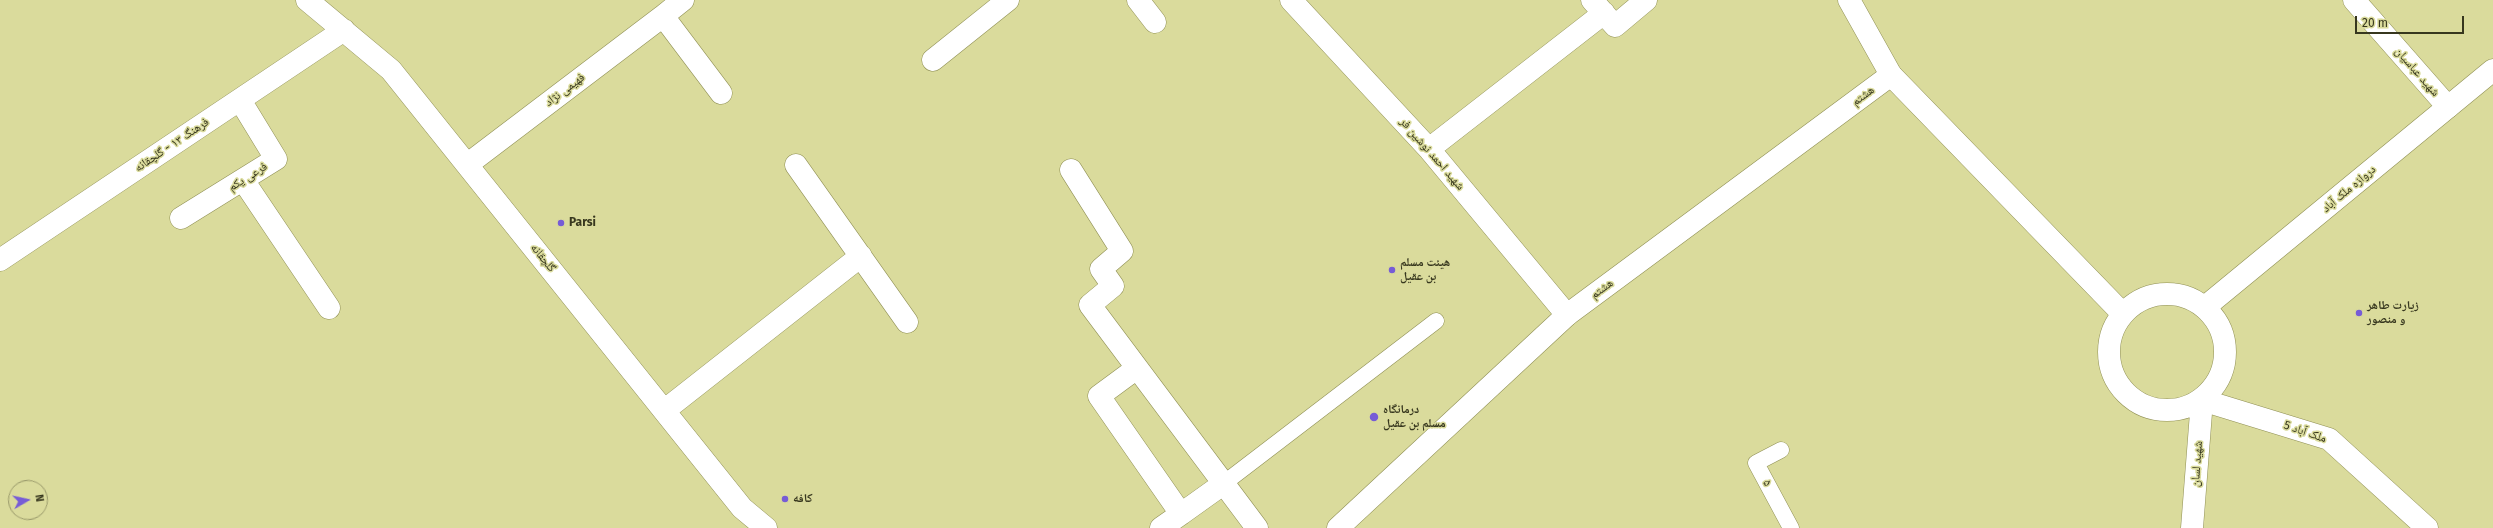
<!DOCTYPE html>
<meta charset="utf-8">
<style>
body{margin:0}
#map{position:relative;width:2493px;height:528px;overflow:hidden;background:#dadb9c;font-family:"Fira Sans",sans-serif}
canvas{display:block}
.north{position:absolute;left:8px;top:480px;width:40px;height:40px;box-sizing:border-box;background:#dadb9c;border:1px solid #99996a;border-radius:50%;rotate:81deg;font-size:11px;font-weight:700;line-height:16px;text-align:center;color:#37371e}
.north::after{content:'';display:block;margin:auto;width:14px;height:18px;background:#765cd6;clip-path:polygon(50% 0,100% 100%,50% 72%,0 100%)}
.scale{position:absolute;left:2355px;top:16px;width:109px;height:18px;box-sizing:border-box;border:2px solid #37371e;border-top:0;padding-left:5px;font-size:12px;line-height:14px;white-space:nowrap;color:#37371e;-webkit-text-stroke:3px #dadb9c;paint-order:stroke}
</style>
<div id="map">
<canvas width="2493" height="528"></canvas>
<div class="north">N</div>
<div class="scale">20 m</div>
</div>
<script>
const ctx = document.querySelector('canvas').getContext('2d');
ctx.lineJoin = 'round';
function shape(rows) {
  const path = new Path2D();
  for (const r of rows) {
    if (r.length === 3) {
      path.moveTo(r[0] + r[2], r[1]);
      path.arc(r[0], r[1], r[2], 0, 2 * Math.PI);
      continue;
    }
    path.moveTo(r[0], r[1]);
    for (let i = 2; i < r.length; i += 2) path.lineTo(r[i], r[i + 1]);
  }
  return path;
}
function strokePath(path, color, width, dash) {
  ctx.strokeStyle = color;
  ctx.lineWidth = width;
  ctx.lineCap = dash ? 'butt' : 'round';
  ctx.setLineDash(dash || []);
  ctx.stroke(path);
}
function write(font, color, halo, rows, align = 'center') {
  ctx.font = font + ' "Fira Sans","Noto Naskh Arabic",sans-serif';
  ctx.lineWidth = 3;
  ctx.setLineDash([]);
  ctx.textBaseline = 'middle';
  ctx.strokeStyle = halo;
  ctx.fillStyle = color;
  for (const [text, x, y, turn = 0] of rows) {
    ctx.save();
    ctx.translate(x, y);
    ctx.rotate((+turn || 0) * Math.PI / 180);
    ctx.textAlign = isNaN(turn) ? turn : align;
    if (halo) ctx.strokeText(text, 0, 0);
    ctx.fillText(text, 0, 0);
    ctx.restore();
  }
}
const service = shape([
 [1781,450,1756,463,1791,528],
 [1223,484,1436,321]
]);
const minor = shape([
 [307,0,391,70,742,508,766,528],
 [683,0,663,16,721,93],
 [1138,0,1155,22],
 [1291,0,1429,149,1567,315],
 [1592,0,1615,26,1646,0],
 [1849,0,1891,75],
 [2354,0,2448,107],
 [933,60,1008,0],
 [1429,149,1604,13],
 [468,164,663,16],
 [796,165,907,322],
 [1071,170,1122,251,1101,269,1113,286,1090,305,1257,528],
 [243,180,329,308],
 [181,218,276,159,240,100],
 [0,260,344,30],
 [1137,368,1099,396,1181,514,1223,484],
 [2202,400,2329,439,2427,528],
 [665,410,861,256],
 [1161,528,1181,514]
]);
const tertiary = shape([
 [2167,352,58],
 [2205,307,2493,70],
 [1338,528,1567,315,1891,75,2122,313],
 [2192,528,2202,400]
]);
const markers = [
 [561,223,4,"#765cd6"],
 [1392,270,4,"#765cd6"],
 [2359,313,4,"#765cd6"],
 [1374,417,5,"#765cd6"],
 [785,499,4,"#765cd6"]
];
const streetNames = [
 ["شهید عباسیان",2417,72,49],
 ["فهیمی نژاد",565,90,-37],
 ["هشتم",1863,96,-37],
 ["فرهنگ ۱۳ - گلچقانه",172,145,-34],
 ["شهید احمد نوشین فر",1432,154,49],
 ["فرعی یکم",248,177,-32],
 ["دروازه ملک آباد",2349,189,-40],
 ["گلچقانه",543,258,51],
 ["هشتم",1602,289,-36],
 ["ملک آباد 5",2305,432,19],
 ["شهید لسان",2197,464,-86],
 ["۵",1767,483,61]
];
const poiNames = [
 ["Parsi",569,223],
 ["هیئت مسلم",1400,263],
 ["بن عقیل",1400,277],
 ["زیارت طاهر",2367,306],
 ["و منصور",2367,320],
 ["درمانگاه",1383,410],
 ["مسلم بن عقیل",1383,424],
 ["کافه",793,499]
];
strokePath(service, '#909055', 17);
strokePath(minor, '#909055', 23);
strokePath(tertiary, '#909055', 23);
strokePath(service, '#fff', 16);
strokePath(minor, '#fff', 22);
strokePath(tertiary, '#fff', 22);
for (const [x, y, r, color] of markers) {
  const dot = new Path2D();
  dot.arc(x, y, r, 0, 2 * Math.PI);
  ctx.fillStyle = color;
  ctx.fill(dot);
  strokePath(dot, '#dadb9c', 1.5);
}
write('12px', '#37371e', '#dadb9c', streetNames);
write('bold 12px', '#37371e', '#dadb9c', poiNames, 'left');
</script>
